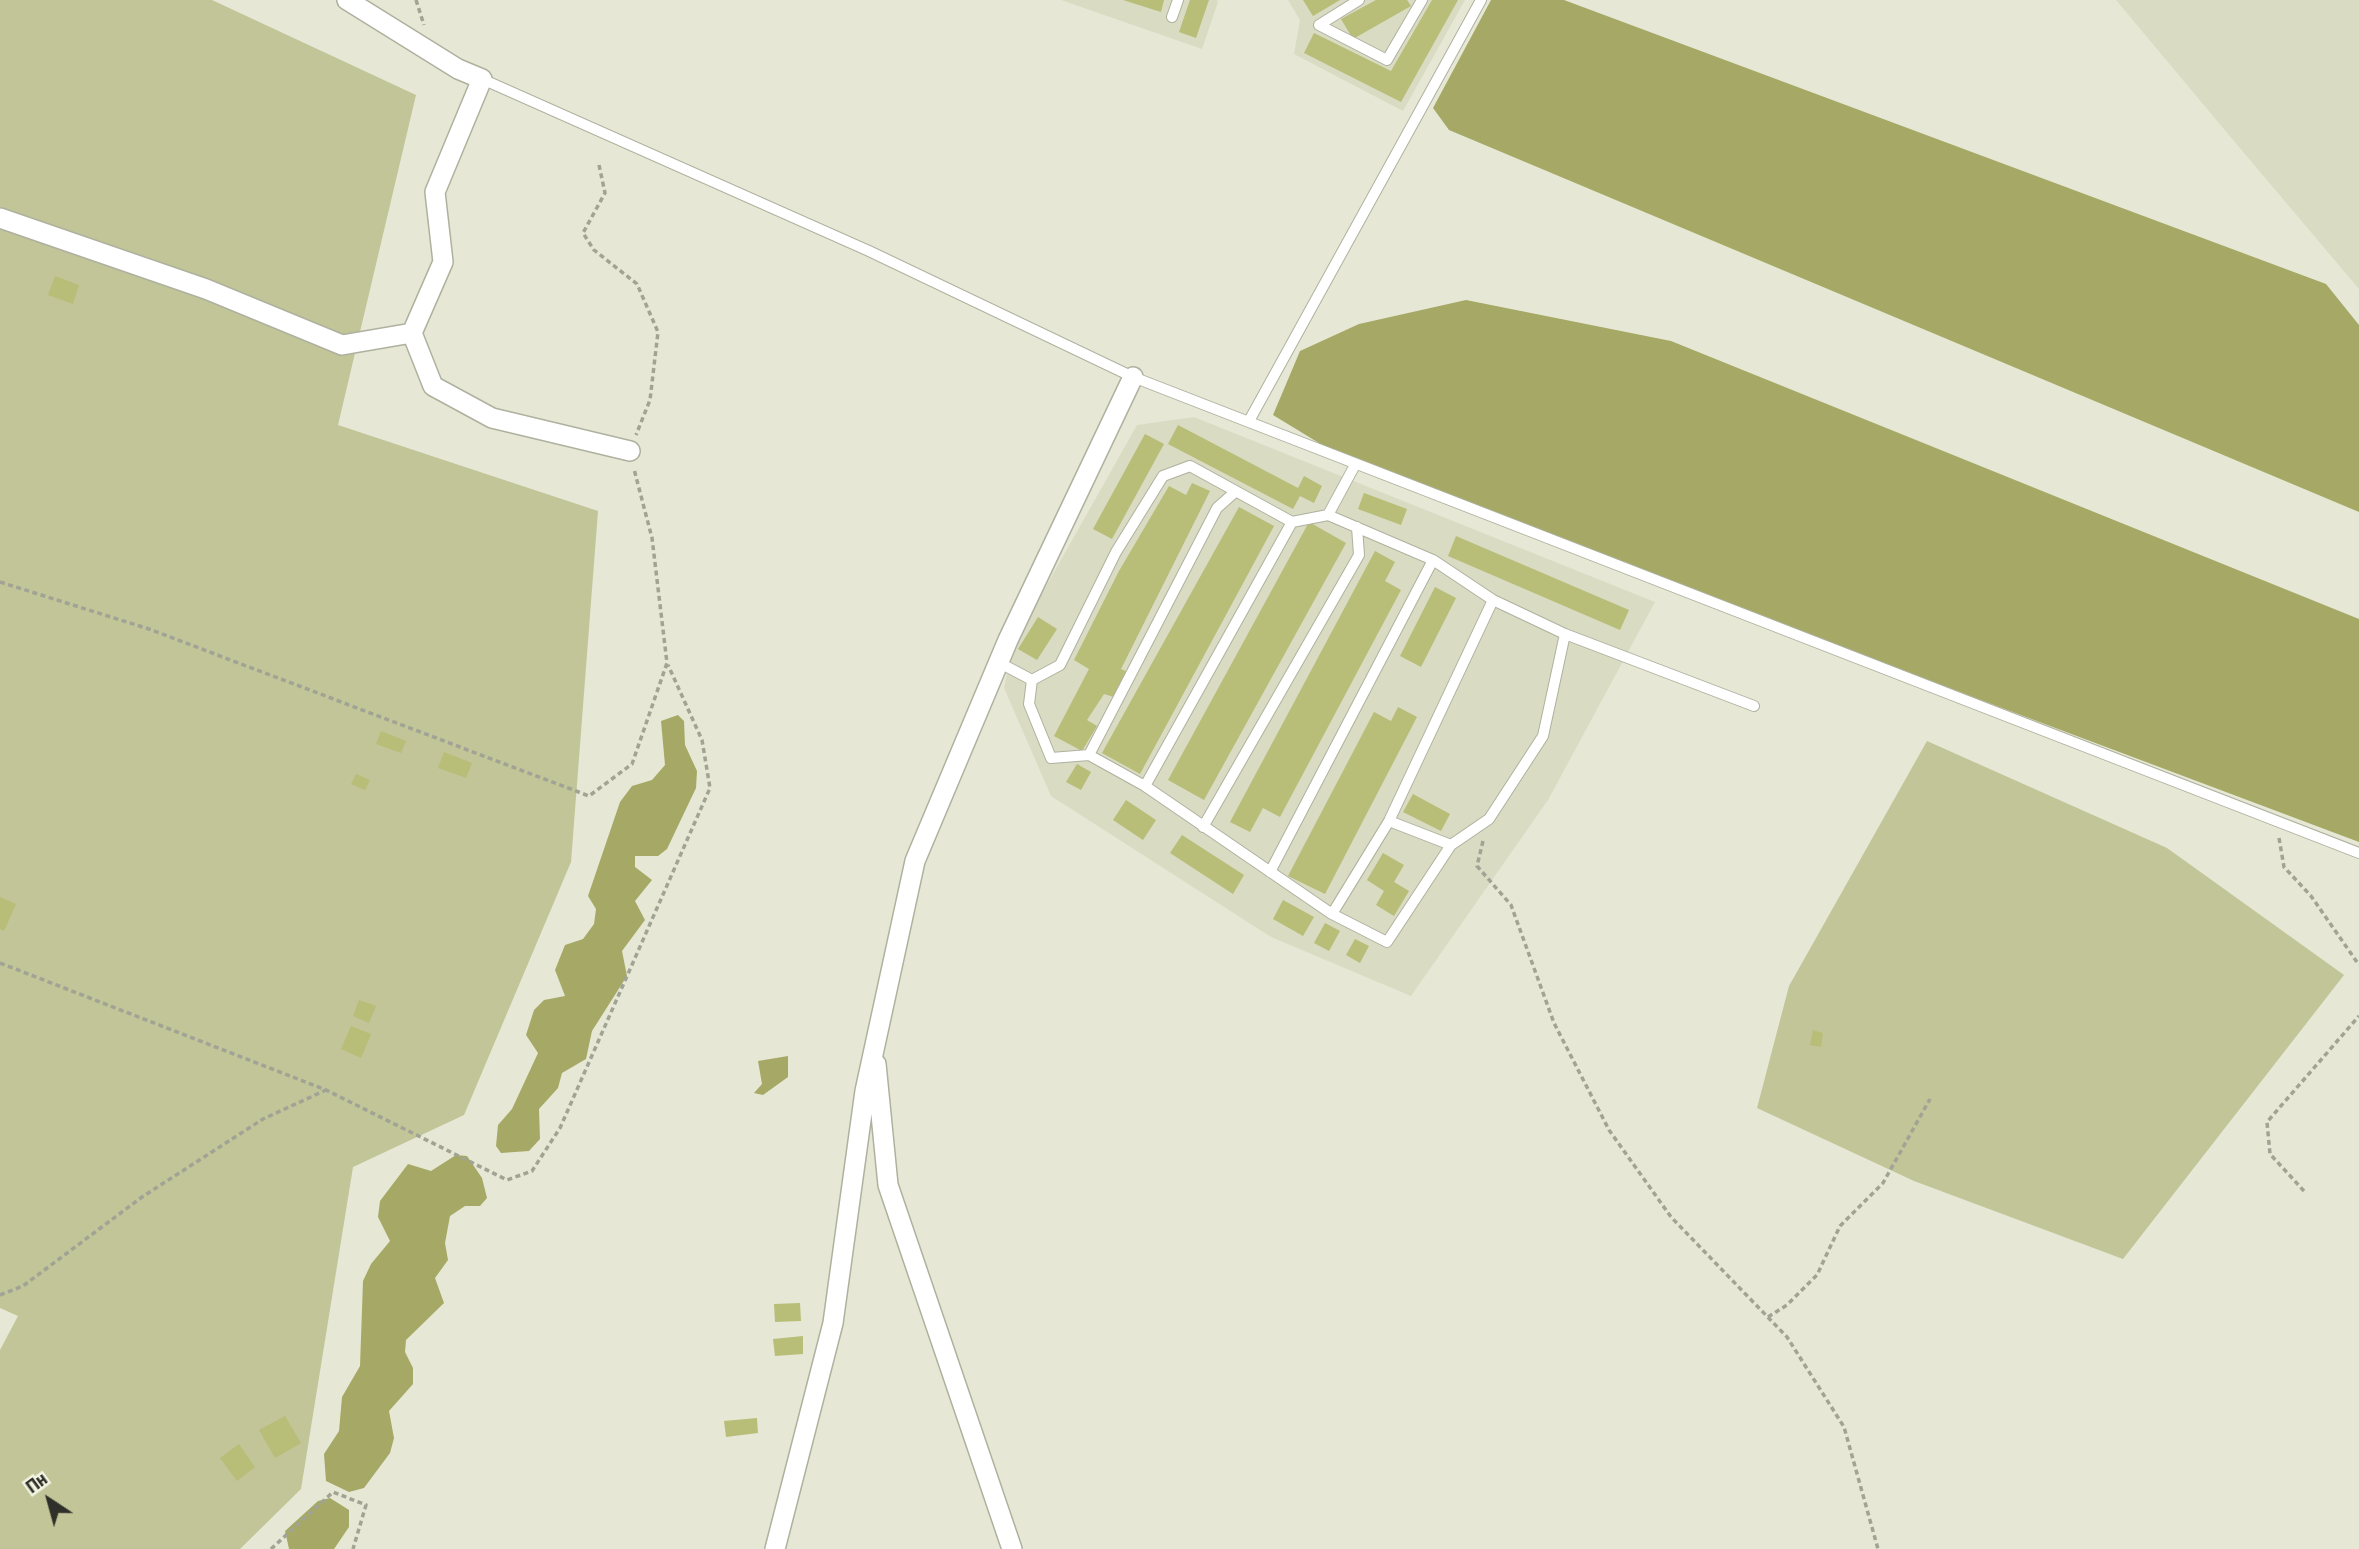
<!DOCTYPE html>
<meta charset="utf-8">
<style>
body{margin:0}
#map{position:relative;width:2359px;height:1549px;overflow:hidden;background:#e6e8d5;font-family:"Roboto Condensed",sans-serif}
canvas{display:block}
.north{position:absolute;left:14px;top:1465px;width:70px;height:70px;-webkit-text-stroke:5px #f3f5e2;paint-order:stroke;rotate:324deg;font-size:19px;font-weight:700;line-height:28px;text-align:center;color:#2f3029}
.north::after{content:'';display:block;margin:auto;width:24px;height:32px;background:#2f3029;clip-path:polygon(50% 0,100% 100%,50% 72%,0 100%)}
</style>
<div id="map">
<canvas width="2359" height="1549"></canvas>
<div class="north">Пн</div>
</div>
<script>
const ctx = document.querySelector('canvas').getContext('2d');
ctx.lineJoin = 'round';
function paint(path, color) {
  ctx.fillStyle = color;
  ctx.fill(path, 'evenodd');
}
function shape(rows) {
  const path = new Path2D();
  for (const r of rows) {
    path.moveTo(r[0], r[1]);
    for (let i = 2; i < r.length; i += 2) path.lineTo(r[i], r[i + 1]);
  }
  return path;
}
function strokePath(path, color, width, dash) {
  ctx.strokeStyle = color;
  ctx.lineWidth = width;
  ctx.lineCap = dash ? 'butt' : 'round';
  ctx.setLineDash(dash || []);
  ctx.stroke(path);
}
const built = shape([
 [1061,0,1217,0,1218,2,1202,49],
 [1288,0,1465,0,1403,111,1294,54,1300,20],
 [2116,0,2359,0,2359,289,2228,134],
 [1194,417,1655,602,1548,800,1411,996,1271,937,1051,796,1004,688,1013,645,1137,425]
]);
const green = shape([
 [0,0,212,0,416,95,338,425,598,511,571,862,464,1115,353,1167,301,1489,240,1549,0,1549,0,1350,18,1316,0,1308],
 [1927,741,2167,848,2344,975,2123,1259,1914,1181,1757,1108,1789,986]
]);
const forest = shape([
 [1491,0,1564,0,2326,284,2359,325,2359,512,1449,130,1433,108],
 [1466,300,1671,341,2359,619,2359,842,1355,465,1273,415,1300,351,1359,324],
 [678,715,684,721,685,745,697,771,696,788,667,849,658,856,635,856,635,867,652,880,635,901,645,920,622,951,627,976,592,1031,586,1059,562,1073,558,1088,539,1109,540,1139,529,1151,501,1153,496,1146,498,1125,512,1109,538,1053,526,1035,534,1010,544,1000,565,996,555,970,565,945,583,939,594,924,596,909,588,896,620,802,632,786,652,780,665,765,661,721],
 [788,1056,788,1077,763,1095,754,1093,762,1084,758,1061],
 [456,1155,467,1156,482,1178,487,1198,480,1206,465,1206,450,1216,445,1243,448,1260,435,1278,444,1303,406,1340,405,1352,413,1368,413,1384,389,1411,394,1438,390,1453,364,1488,349,1492,326,1481,324,1454,339,1431,342,1397,360,1366,363,1281,371,1264,390,1241,378,1217,380,1201,408,1164,431,1171],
 [330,1498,349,1510,349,1527,334,1549,289,1549,285,1531,318,1501]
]);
const building = shape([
 [1123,0,1164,0,1161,12],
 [1190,0,1209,0,1196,38,1179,32],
 [1303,0,1340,0,1313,16],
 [1376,0,1407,0,1411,6,1353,39,1341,19],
 [1432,0,1458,0,1401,102,1304,53,1314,33,1391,71],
 [55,276,79,285,73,304,48,295],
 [1178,425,1298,488,1304,476,1322,486,1314,503,1300,496,1293,509,1168,444],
 [1145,434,1164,444,1112,539,1093,529],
 [1192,483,1210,491,1121,669,1128,672,1114,697,1104,694,1087,720,1097,726,1082,751,1054,736,1089,669,1074,660,1119,571,1169,486,1186,495],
 [1364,493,1407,509,1401,525,1358,509],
 [1239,507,1274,526,1140,774,1102,753],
 [1309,522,1346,543,1204,800,1168,780],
 [1456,536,1629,610,1620,630,1448,556],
 [1375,551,1395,562,1385,581,1401,590,1280,817,1263,808,1250,832,1230,822],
 [1435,587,1456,598,1421,667,1400,656],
 [1038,617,1057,629,1037,660,1018,649],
 [1398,707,1417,717,1325,894,1288,876,1374,712,1391,721],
 [381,731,406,741,401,753,376,744],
 [444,752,472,763,466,778,438,768],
 [1077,764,1091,772,1081,790,1066,782],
 [356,774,370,780,365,790,351,784],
 [1413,794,1450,814,1441,831,1403,812],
 [1126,800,1156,820,1143,840,1113,820],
 [1182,835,1244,875,1233,894,1170,853],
 [1383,853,1404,865,1394,882,1409,891,1394,916,1376,905,1384,891,1367,880],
 [0,897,16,904,4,931,0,929],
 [1283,900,1314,917,1303,936,1273,919],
 [1325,923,1340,931,1329,951,1314,943],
 [1355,939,1369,946,1360,963,1346,955],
 [359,1000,376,1006,369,1023,353,1016],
 [351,1026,371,1034,361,1058,341,1049],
 [1813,1030,1823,1033,1821,1047,1810,1045],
 [800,1303,801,1321,775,1322,774,1304],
 [803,1336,803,1354,775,1356,773,1339],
 [285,1416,301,1443,275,1458,259,1430],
 [757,1418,758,1433,726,1437,724,1421],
 [239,1444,255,1467,237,1481,220,1458]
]);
const path = shape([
 [416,0,424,25],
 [599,165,605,193,583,233,594,250,637,284,658,332,650,400,636,435],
 [0,582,149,629,589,796,632,764,667,663,652,538,634,469],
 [2279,838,2284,867,2311,896,2359,965],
 [1483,841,1477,866,1511,905,1554,1023,1609,1130,1671,1217,1787,1337,1844,1427,1878,1549],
 [0,963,326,1090,507,1180,532,1171,560,1128,710,788,702,740,668,665],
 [2304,1191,2270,1154,2267,1122,2359,1016],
 [0,1295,23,1286,142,1197,263,1119,326,1090],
 [1768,1317,1787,1305,1817,1275,1840,1226,1883,1183,1930,1099],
 [271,1549,333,1492,366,1505,353,1549]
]);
const lane = shape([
 [1359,0,1319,25,1387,60,1422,0],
 [1172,17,1178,0],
 [482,79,869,251,1133,377,2359,853],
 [1249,421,1481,0],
 [1328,515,1355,465],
 [998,662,1032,680,1060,665,1116,552,1163,476,1190,466,1292,522,1328,515,1433,560,1493,600,1565,634,1754,706],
 [1032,680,1029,704,1051,758,1089,755,1145,786,1332,914,1387,942,1451,845],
 [1089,755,1217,508,1235,492],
 [1145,786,1292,522],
 [1389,821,1451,845,1489,819,1543,736,1565,634],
 [1203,827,1359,555,1357,527],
 [1270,872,1433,560],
 [1332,914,1389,821,1493,600]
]);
const street = shape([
 [347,0,458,69,482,79,435,192,443,262,412,333,433,386,492,418,630,451],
 [0,218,206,289,342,345,412,333],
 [876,1064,888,1185,1012,1549],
 [775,1549,833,1323,865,1091,915,861,1008,640,1133,377]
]);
paint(built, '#d9dbc2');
paint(green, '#c1c598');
paint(forest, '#a5a965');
paint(building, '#b8bd78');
strokePath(lane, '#afb19f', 12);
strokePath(street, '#afb19f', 22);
strokePath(path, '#a1a394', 3.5, [5, 3.5]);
strokePath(lane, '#fff', 10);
strokePath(street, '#fff', 19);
</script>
